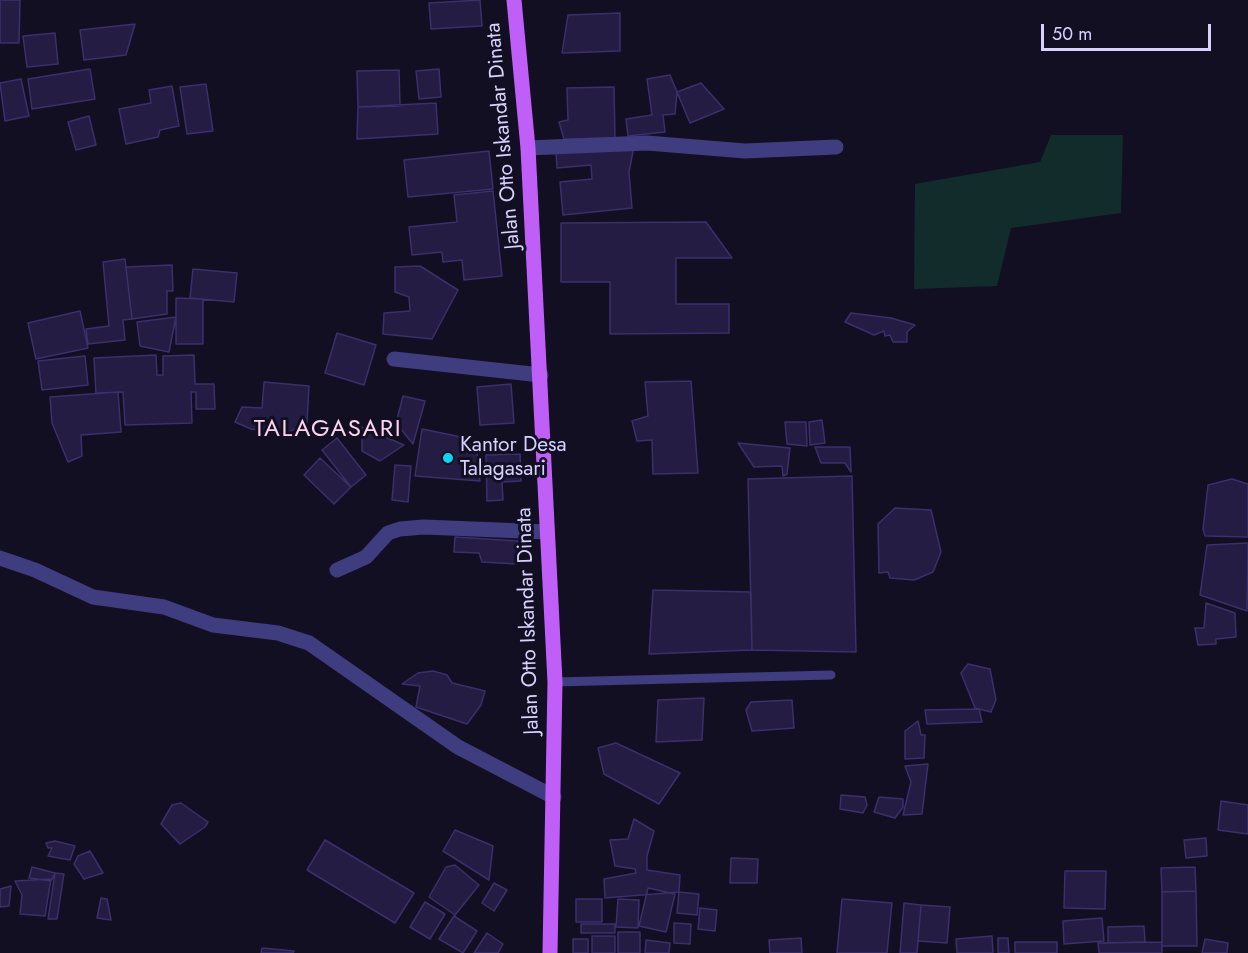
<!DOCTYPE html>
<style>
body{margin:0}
#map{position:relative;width:1248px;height:953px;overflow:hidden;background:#120f22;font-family:Jost,sans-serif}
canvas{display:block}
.scale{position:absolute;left:1041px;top:24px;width:170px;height:27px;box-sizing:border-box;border:3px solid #d7d2fd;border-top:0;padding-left:8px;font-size:18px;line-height:21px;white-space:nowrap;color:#d7d2fd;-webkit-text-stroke:4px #120f22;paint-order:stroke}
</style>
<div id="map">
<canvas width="1248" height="953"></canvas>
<div class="scale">50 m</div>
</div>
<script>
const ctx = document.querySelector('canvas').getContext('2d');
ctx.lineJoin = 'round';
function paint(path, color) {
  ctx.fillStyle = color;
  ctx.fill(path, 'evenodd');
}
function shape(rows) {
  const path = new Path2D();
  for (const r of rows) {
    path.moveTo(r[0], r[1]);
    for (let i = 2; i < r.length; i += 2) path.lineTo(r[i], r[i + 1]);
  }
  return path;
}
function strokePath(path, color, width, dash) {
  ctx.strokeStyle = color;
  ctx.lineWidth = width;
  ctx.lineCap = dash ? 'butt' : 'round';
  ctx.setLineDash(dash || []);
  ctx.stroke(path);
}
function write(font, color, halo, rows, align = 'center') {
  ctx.font = font + ' Jost,sans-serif';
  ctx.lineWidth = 6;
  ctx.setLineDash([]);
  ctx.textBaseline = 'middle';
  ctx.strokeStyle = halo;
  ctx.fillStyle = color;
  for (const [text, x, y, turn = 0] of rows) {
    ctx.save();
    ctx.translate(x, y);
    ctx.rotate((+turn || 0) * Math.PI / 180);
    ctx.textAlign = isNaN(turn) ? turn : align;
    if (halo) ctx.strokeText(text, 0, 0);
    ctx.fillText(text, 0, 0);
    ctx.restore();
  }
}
const green = shape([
 [1051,135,1123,135,1121,213,1011,228,997,286,914,289,915,184,1040,162]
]);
const building = shape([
 [0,0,20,0,19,43,0,43,0,0],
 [480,0,482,26,431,29,429,3,480,0],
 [620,13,620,51,562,53,568,15,620,13],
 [135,24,126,55,84,60,80,30,135,24],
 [55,33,58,64,27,67,23,36,55,33],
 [90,69,95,99,32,109,28,79,90,69],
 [439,69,441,97,419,99,416,71,439,69],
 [399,70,400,106,358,107,357,71,399,70],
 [670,75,677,92,675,114,663,115,665,132,628,136,626,119,652,115,647,79,670,75],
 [21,79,29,116,5,121,0,83,21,79],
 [701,83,724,109,690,123,677,92,701,83],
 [206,84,213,131,187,134,180,87,206,84],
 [172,86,179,126,160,130,158,137,126,144,119,109,151,103,149,90,172,86],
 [614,87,615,138,564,139,559,122,568,120,567,88,614,87],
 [436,103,438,134,357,139,358,107,436,103],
 [89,116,96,145,76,150,68,122,89,116],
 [634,146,629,172,632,208,563,215,560,182,592,179,591,165,557,168,556,153,634,146],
 [489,151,493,189,408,197,404,160,489,151],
 [493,191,502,276,464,280,462,260,443,262,442,252,412,255,409,227,457,222,454,195,493,191],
 [706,222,732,258,676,258,676,304,729,304,729,333,610,334,610,282,561,282,561,223,706,222],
 [125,259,132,319,123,320,125,340,88,344,86,329,109,326,103,262,125,259],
 [172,265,173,291,167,291,167,314,132,319,126,267,172,265],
 [420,266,458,290,432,339,383,334,384,313,410,311,409,297,395,292,395,267,420,266],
 [193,269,237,273,234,302,190,298,193,269],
 [176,298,203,299,203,344,176,344,176,298],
 [80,311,88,348,36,359,28,323,80,311],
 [851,313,891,318,915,325,907,332,907,342,893,342,890,335,885,336,884,331,874,335,845,322,851,313],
 [176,317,169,352,140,346,137,322,176,317],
 [337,333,376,345,364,385,325,373,337,333],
 [156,355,157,375,163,375,163,356,194,355,195,384,214,384,215,409,196,409,196,392,191,392,192,423,125,425,123,392,96,393,94,358,156,355],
 [85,356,88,385,42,390,38,361,85,356],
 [691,381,698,473,653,474,652,440,637,441,632,421,648,416,645,382,691,381],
 [264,382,309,386,307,423,285,434,251,429,235,422,242,407,262,408,264,382],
 [511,384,514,423,480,425,477,387,511,384],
 [118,392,121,432,81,435,82,456,68,462,52,423,50,397,118,392],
 [403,396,425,401,413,444,396,423,403,396],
 [822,420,825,443,810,445,809,422,822,420],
 [785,422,806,422,807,446,787,444,785,422],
 [362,427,404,445,380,461,362,451,362,427],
 [422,429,476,440,480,481,415,476,422,429],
 [337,438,366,475,351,487,322,450,337,438],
 [738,443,790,448,787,474,783,476,782,466,754,467,738,443],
 [815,447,850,447,851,472,845,463,821,463,815,447],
 [520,454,521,481,502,482,503,500,487,501,486,455,520,454],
 [320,458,351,487,334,504,304,475,320,458],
 [395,465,411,466,408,502,392,500,395,465],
 [852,476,856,652,752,650,748,479,852,476],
 [1232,479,1248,484,1248,537,1205,536,1203,529,1208,485,1232,479],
 [895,508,931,510,941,552,933,572,914,580,890,578,888,572,879,573,878,524,895,508],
 [455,537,518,541,517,564,482,562,479,553,454,552,455,537],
 [1248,543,1247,611,1200,595,1207,545,1248,543],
 [653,590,751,592,752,650,649,654,653,590],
 [1206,603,1235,613,1236,637,1216,639,1216,644,1198,645,1195,628,1204,628,1206,603],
 [968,664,990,669,996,700,991,712,975,708,961,673,968,664],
 [433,671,447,675,452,683,485,691,481,705,467,724,416,707,420,686,402,684,418,673,433,671],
 [704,698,702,740,656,742,658,700,704,698],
 [792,700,794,728,752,731,746,710,751,702,792,700],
 [979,709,982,722,927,724,925,710,979,709],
 [918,721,921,735,925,735,924,758,905,759,905,731,918,721],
 [616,743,680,773,659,804,604,774,598,748,616,743],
 [928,764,922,814,903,815,911,782,905,766,928,764],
 [841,795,865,797,867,805,863,813,840,809,841,795],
 [879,797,903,799,903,807,895,818,874,812,879,797],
 [1221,801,1248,805,1248,834,1218,830,1221,801],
 [181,803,208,822,205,827,180,844,161,824,172,805,181,803],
 [634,819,654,831,647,856,647,870,680,875,679,892,605,898,604,879,636,873,635,869,615,866,610,840,628,839,634,819],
 [455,830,493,846,489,880,443,851,455,830],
 [1206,838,1207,856,1186,858,1184,840,1206,838],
 [325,840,414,893,395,923,307,870,325,840],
 [55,841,75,846,70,860,48,856,52,848,48,848,46,843,55,841],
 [90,851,103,873,84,879,74,864,78,856,90,851],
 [731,858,758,859,757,883,730,883,731,858],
 [455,865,479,885,455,915,429,897,446,867,455,865],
 [32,867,55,873,51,881,29,878,32,867],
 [1195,867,1196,891,1162,892,1161,868,1195,867],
 [1065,871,1106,871,1105,909,1064,908,1065,871],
 [55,873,64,874,57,919,48,919,55,873],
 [51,879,45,916,20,914,22,895,15,881,51,879],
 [494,883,507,890,494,911,482,903,494,883],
 [11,886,9,906,0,907,0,889,11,886],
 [648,888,675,894,666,932,639,926,648,888],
 [1196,891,1197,946,1162,946,1162,892,1196,891],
 [679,892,699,894,697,915,677,913,679,892],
 [101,898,107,899,111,920,97,918,101,898],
 [576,899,602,899,602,922,576,922,576,899],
 [618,899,639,900,638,928,616,927,618,899],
 [842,899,892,903,887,953,837,953,842,899],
 [425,902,445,914,430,939,410,927,425,902],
 [904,903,921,905,917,953,900,953,904,903],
 [921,905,950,907,947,943,918,941,921,905],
 [700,908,717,910,715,931,698,929,700,908],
 [454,916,477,931,463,953,439,939,454,916],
 [1102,918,1104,941,1064,944,1063,921,1102,918],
 [674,923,691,924,690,944,674,943,674,923],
 [581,924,615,924,615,933,581,933,581,924],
 [1144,926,1145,942,1108,943,1108,927,1144,926],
 [618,932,640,932,640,953,618,953,618,932],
 [487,933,503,944,498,953,474,953,487,933],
 [592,936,615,936,615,953,592,953,592,936],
 [992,936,993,953,957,953,956,939,992,936],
 [801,938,802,953,770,953,769,940,801,938],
 [998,938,1008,938,1009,953,998,953,998,938],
 [573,939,588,939,588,953,573,953,573,939],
 [1205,939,1228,943,1227,953,1202,953,1205,939],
 [646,940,670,943,669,953,645,953,646,940],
 [1015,942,1057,942,1057,953,1015,953,1015,942],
 [1162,942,1162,953,1099,953,1098,943,1162,942],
 [262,948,294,951,293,953,261,953,262,948]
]);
const lane = shape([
 [555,682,831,675]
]);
const street = shape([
 [528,148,647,143,745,151,836,147],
 [394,359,541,375],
 [0,558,35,570,93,597,164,607,213,625,278,633,309,643,458,747,554,797],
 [337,570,366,557,388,533,400,529,424,527,547,532]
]);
const primary = shape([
 [514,0,528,148,555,682,550,953]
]);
const markers = [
 [448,458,6,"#0bd6ef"]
];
const streetNames = [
 ["Jalan Otto Iskandar Dinata",504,136,-95],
 ["Jalan Otto Iskandar Dinata",529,621,-92]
];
const poiNames = [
 ["Kantor Desa",460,446],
 ["Talagasari",460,470]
];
const quarterNames = [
 ["TALAGASARI",328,430]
];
paint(green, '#122c2b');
paint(building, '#241c42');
strokePath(building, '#3c2f6d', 1.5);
strokePath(lane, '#3f3c7f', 9);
strokePath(street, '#3f3c7f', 15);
strokePath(primary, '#c05ff7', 15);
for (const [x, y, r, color] of markers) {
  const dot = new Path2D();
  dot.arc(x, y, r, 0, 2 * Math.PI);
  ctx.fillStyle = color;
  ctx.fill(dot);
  strokePath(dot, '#120f22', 2);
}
write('21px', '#d7d2fd', '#120f22', streetNames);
write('21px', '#d7d2fd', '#120f22', poiNames, 'left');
ctx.letterSpacing = '1.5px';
write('24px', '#fdd4ee', '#120f22', quarterNames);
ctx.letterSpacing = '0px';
</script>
